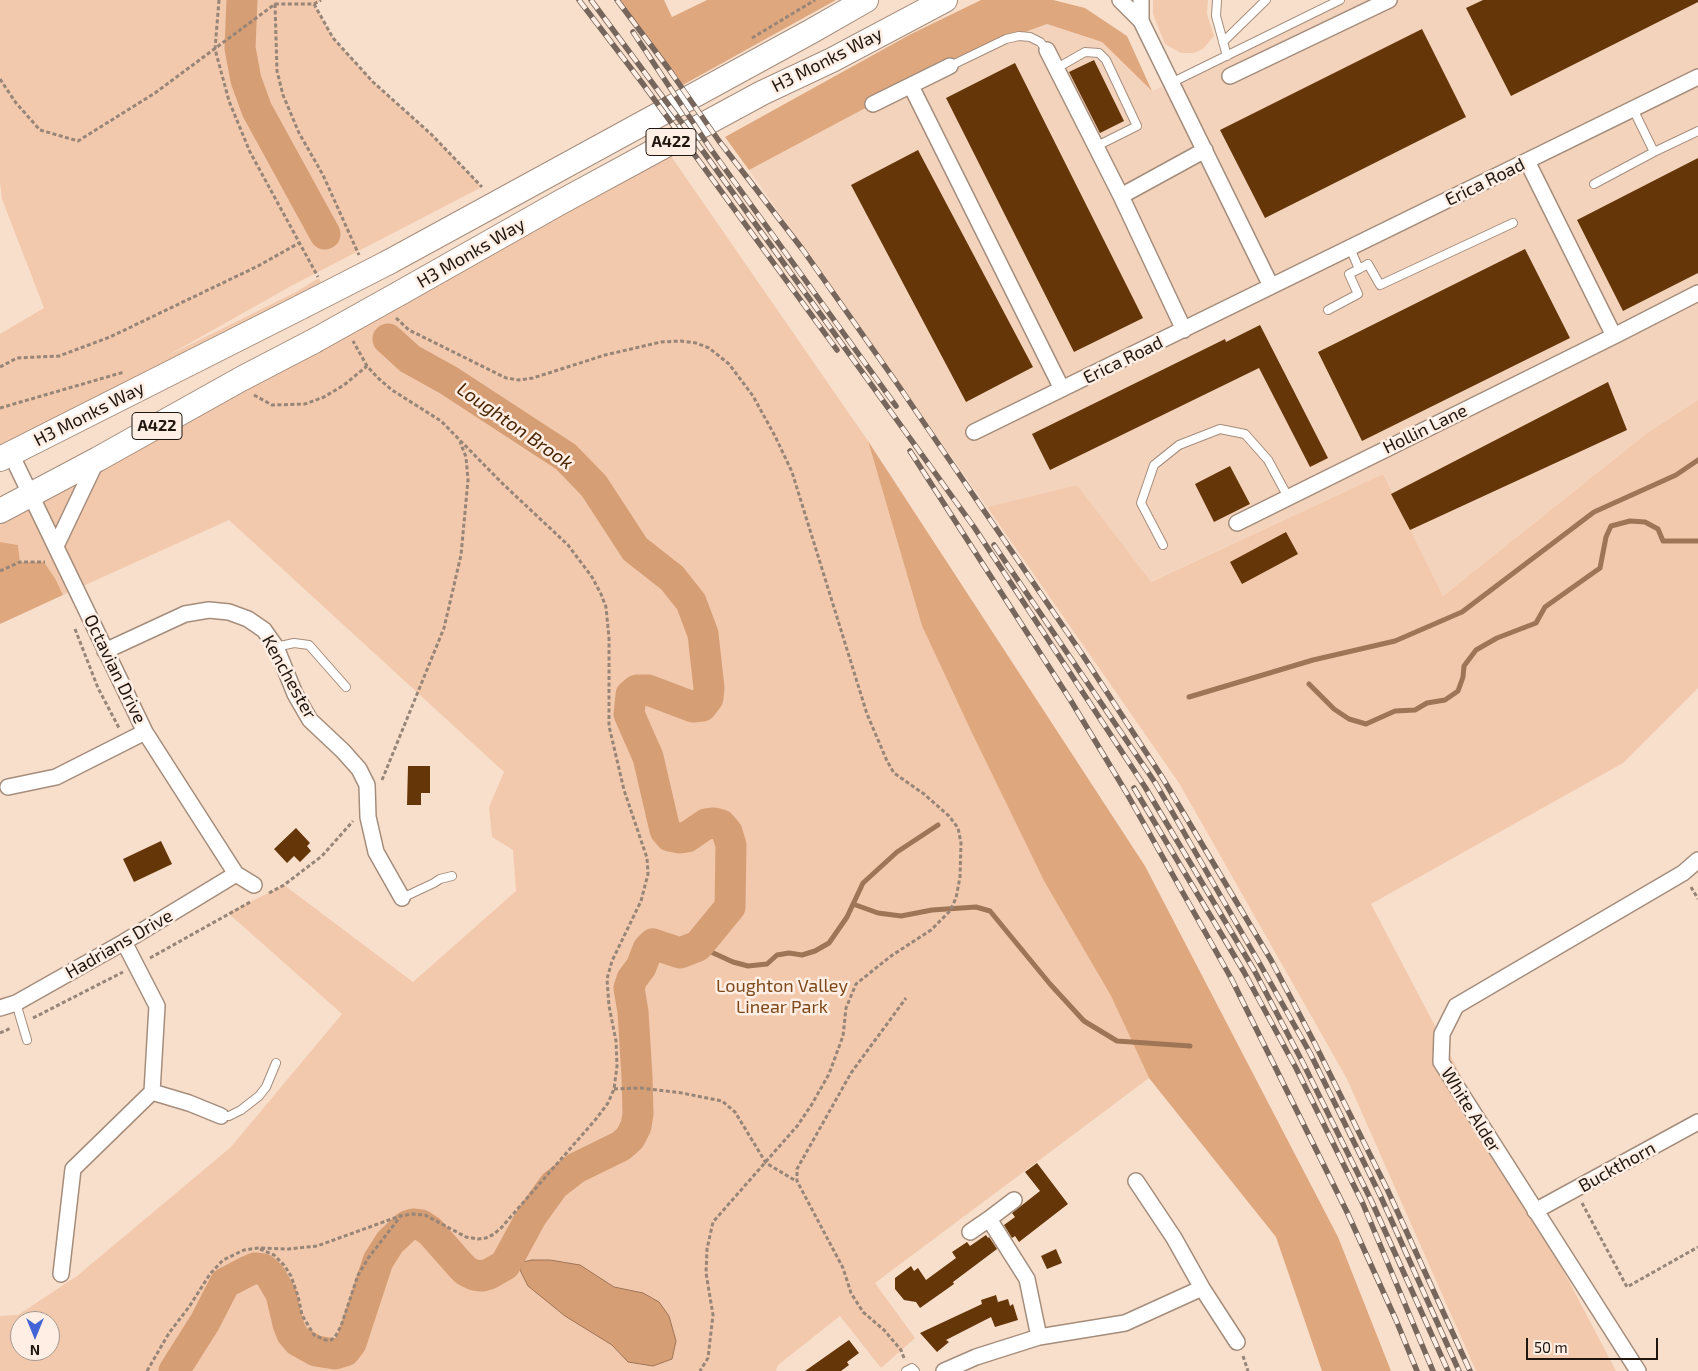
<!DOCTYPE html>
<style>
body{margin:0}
#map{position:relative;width:1698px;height:1371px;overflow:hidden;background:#f8dfcc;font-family:"Exo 2",sans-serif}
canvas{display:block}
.north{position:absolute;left:10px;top:1311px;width:50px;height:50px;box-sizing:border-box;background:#feeee3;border:1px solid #a5988f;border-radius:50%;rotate:180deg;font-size:14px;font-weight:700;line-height:20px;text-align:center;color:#1f1610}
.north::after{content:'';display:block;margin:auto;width:18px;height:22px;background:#4364d6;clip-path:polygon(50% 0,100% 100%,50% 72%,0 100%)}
.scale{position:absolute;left:1526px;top:1338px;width:132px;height:22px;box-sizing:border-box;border:2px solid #1f1610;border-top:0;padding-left:6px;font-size:15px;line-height:18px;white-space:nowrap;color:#1f1610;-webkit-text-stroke:4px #feeee3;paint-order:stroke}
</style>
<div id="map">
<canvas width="1698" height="1371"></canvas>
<div class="north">N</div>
<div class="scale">50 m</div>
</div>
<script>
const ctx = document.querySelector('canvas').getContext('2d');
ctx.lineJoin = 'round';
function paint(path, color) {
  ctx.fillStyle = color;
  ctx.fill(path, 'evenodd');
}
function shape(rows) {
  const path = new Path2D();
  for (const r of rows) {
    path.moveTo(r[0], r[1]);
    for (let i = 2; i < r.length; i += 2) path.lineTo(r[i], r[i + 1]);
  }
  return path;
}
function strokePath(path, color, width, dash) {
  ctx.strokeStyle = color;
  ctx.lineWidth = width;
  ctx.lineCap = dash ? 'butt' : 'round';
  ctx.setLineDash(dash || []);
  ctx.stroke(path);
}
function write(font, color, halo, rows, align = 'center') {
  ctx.font = font + ' "Exo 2",sans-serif';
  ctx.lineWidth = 5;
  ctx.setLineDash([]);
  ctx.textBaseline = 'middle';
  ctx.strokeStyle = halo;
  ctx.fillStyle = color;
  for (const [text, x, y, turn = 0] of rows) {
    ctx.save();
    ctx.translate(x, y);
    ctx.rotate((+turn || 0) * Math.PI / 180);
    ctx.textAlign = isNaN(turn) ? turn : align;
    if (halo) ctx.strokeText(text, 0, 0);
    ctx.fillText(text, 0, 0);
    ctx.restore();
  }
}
const built = shape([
 [1335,0,1698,0,1698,400,1647,433,1443,596,1383,474,1150,582,1077,485,987,507,749,170,873,104,1006,39,1047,24,1102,42,1152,91,1171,83]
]);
const green = shape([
 [0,0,321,0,315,5,333,38,373,82,431,134,482,187,291,286,167,356,294,293,319,278,325,291,0,459,0,334,44,308,2,199,0,182],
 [1153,0,1208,0,1207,14,1214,36,1203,49,1194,53,1181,53,1165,44,1153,14],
 [664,146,868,441,922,626,971,731,1044,881,1111,996,1149,1078,875,1283,915,1338,881,1368,840,1316,778,1365,776,1371,0,1371,0,1316,18,1315,77,1276,231,1147,342,1014,228,913,284,885,413,982,516,891,513,850,492,837,489,807,504,772,229,520,63,595,56,580,20,562,18,545,0,542,0,511],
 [20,1321,50,1321,50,1351,20,1351],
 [1698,400,1698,688,1623,763,1371,904,1616,1371,1476,1371,1347,1079,1179,783,987,507,1077,485,1151,582,1383,474,1443,596,1647,433]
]);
const forest = shape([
 [617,0,664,0,672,17,707,0,836,0,681,86],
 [981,0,1053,0,1085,8,1127,36,1152,91,1102,42,1047,24,1006,39,873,104,749,170,725,137,911,34],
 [868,441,1145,866,1338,1237,1391,1371,1322,1371,1276,1237,1149,1078,1111,996,1044,881,971,731,922,626],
 [0,542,18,545,20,562,44,562,56,580,63,595,0,624]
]);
const water = shape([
 [532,1260,550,1260,580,1265,614,1287,643,1293,659,1302,669,1316,676,1341,672,1359,653,1366,628,1362,612,1345,565,1316,528,1286,520,1270,523,1262,532,1260]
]);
const stream = shape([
 [1309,684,1334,709,1349,719,1366,724,1395,711,1415,710,1427,703,1445,700,1458,691,1463,677,1464,666,1476,650,1497,638,1536,623,1545,607,1600,568,1606,537,1611,526,1630,521,1645,522,1658,529,1663,541,1698,541],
 [1189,697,1313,660,1395,641,1462,612,1594,512,1676,475,1698,460],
 [853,904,878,913,901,916,932,910,976,907,990,911,1050,984,1084,1021,1117,1041,1190,1046],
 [698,946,733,962,748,966,767,964,777,955,789,953,802,955,815,951,829,943,847,917,863,883,897,852,938,825]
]);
const river = shape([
 [242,0,240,48,246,80,257,110,325,234],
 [174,1371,205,1322,225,1283,248,1271,255,1268,263,1269,270,1275,281,1294,288,1324,292,1334,298,1341,316,1351,335,1354,345,1351,351,1343,378,1261,390,1242,407,1226,413,1224,421,1225,430,1231,461,1266,466,1271,474,1275,482,1276,489,1274,505,1265,531,1217,554,1185,576,1168,621,1146,630,1138,636,1126,638,1114,637,1077,633,1012,629,988,632,979,641,967,648,949,653,944,680,953,698,946,730,907,731,845,727,832,721,825,714,823,706,824,687,837,680,838,670,836,665,830,648,757,629,714,631,695,637,690,648,690,693,707,702,706,708,698,709,688,703,634,691,602,672,578,635,549,594,486,566,457,448,380,410,359,388,339]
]);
const building = shape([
 [1483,0,1698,0,1698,2,1511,96,1466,8],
 [1422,29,1466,117,1265,218,1220,130],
 [1094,60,1124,121,1100,133,1069,72],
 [1015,63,1143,318,1074,352,946,98],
 [918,150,1033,367,966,402,851,185],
 [1698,158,1698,273,1623,311,1577,220],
 [1525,249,1570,338,1362,441,1318,352],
 [1260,325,1328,458,1310,467,1259,368,1050,470,1032,434,1225,339,1226,342],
 [1608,382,1627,430,1410,530,1391,494],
 [1230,466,1250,504,1214,522,1195,484],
 [1286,532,1298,554,1242,584,1230,562],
 [408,766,430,766,430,793,421,793,421,805,407,805],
 [296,828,310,843,307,846,311,851,300,862,294,856,287,863,274,849],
 [161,841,172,864,134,882,123,859],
 [1037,1163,1068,1204,1019,1242,1015,1236,1012,1238,1004,1225,1015,1217,1012,1213,1040,1191,1025,1172],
 [986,1235,988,1238,989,1237,997,1249,953,1282,954,1284,920,1308,916,1302,904,1300,895,1289,895,1278,911,1266,914,1271,918,1268,926,1280,956,1258,952,1252,967,1242,970,1246],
 [1056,1249,1062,1263,1047,1269,1041,1256],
 [996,1295,998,1302,1008,1299,1010,1306,1013,1304,1018,1320,995,1327,991,1317,946,1340,949,1342,937,1352,920,1333,982,1304,981,1300],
 [849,1340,859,1353,847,1362,849,1365,841,1371,805,1371]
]);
const path = shape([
 [219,0,215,49,229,101,250,152,318,277],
 [275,4,277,71,283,95,299,133,323,175,359,255],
 [314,4,333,38,373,82,431,134,482,187],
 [752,38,815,0],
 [0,79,16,103,40,130,78,141,155,93,275,4,314,4,321,0],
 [396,318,409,330,506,378,519,380,533,378,605,355,661,342,681,341,696,343,709,348,729,364,753,396,775,436,792,472,867,714,887,761,894,773,924,794,949,816,958,828,961,843,960,877,956,898,950,911,931,930,891,956,856,984,846,1008,843,1036,829,1074,812,1104,798,1125,713,1222,707,1249,706,1273,713,1315,708,1358,700,1371],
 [0,367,17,358,59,356,110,337,258,266,299,243],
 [254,395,272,405,305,404,324,397,344,385,367,366],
 [0,408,124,372],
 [0,571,20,562,45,562],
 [75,629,98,688,119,728],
 [382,780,444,628,461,555,468,480,466,457,460,442],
 [1691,887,1698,899],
 [269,893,284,885,322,856,353,821],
 [150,958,252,901],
 [33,1018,123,972],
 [0,1033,11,1028],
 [614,1089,641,1088,682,1093,722,1101,735,1112,766,1163,796,1181],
 [1582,1203,1627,1287,1698,1247],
 [260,1249,274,1255,284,1265,291,1276,298,1296,302,1315,314,1335,325,1340,331,1340,335,1337,341,1326,358,1275,369,1257,400,1217],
 [1243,1356,1248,1371],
 [904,1358,901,1350,884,1330,863,1312,851,1293,843,1268,797,1181,797,1169,851,1073,906,998],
 [147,1371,169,1333,189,1307,210,1274,223,1260,244,1250,258,1248,288,1249,317,1246,400,1216,413,1214,425,1215,466,1237,478,1239,486,1238,494,1234,501,1228,596,1119,608,1103,614,1089,617,1066,616,1041,609,1006,607,979,612,961,641,901,648,874,647,858,624,790,609,726,609,638,606,607,601,594,592,577,568,545,504,485,441,421,392,390,378,378,367,366,353,341]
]);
const service = shape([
 [1217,0,1216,16,1227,56],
 [1223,42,1266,0],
 [950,66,1006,39,1019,36,1030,37,1040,42,1047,50],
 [1057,68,1085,52,1099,53,1106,60,1137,126,1095,147],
 [1171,83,1340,0],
 [1633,109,1654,152,1698,131],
 [1594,184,1654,152],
 [1350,248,1359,269,1368,264,1380,285,1513,223],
 [1328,310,1358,294,1349,274,1359,269],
 [1163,545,1141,503,1154,465,1179,445,1220,429,1245,434,1268,460,1288,497],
 [276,647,294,643,309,645,346,687],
 [402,898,434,883,440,879,452,876],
 [16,1003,27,1040],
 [221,1116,229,1116,241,1110,259,1096,266,1087,276,1063],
 [906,1371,912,1368,915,1371]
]);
const minor = shape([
 [1120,0,1141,21,1271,286],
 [1141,0,1141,21],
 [1047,50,1121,196,1184,330],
 [1230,76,1389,0],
 [911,86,1062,389],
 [873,104,950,66],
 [1527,161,1614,336,1698,293],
 [1121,196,1205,150],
 [974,432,1698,77],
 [11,454,145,732,236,874,254,885],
 [1237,523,1614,336],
 [56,546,97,460],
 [105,651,185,614,209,610,229,612,248,619,264,630,276,647,295,694,310,720,343,751,359,769,367,785,368,817,376,852,402,898],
 [8,787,56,777,145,732],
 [0,1008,16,1003,124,942,236,874],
 [152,1092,189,1103,221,1116],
 [1535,1211,1698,1122],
 [989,1219,1027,1279,1039,1337],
 [970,1232,989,1219,1014,1200],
 [61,1274,73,1169,152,1092,157,1006,124,942],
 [1202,1288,1237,1342],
 [944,1371,976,1357,1039,1337,1125,1323,1202,1288,1174,1238,1136,1181],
 [1638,1371,1441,1062,1442,1034,1456,1006,1683,873,1698,860]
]);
const primary = shape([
 [389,262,810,32,866,0],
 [400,293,559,203,664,146,762,93,832,60,945,0],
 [0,459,301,307],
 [0,511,98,459,241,379,314,341]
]);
const rail = shape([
 [579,0,643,84,837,350],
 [591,0,705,154,974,527,1145,787,1254,970,1302,1061,1371,1200,1448,1371],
 [617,0,668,68,719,141,803,250,896,382,1082,654,1162,777,1271,960,1315,1044,1388,1191,1470,1371],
 [633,32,710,148,896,406],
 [910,451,1071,701,1126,792,1231,978,1347,1212,1396,1320,1417,1371],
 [994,545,1156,784,1261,966,1310,1053,1380,1195,1459,1371],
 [1134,788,1244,972,1296,1068,1363,1204,1433,1371]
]);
const primaryBridge = shape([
 [301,307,389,262],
 [314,341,400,293]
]);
const shields = [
 [671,142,50],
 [157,426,50]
];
const shieldNames = [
 ["A422",671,142],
 ["A422",157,426]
];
const streetNames = [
 ["H3 Monks Way",827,60,-27],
 ["Erica Road",1485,182,-26],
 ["H3 Monks Way",471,253,-30],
 ["Erica Road",1123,360,-26],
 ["H3 Monks Way",89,414,-27],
 ["Hollin Lane",1425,429,-26],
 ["Octavian Drive",115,669,64],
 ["Kenchester",289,677,61],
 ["Hadrians Drive",119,944,-30],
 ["White Alder",1471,1110,58],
 ["Buckthorn",1617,1167,-29]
];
const parkNames = [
 ["Loughton Valley",782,986],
 ["Linear Park",782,1007]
];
const waterNames = [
 ["Loughton Brook",515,426,35]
];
paint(built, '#f4d3bc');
paint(green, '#f2c9ac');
paint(forest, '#dfa77d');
paint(water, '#d69e75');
strokePath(water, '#9f7557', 1);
strokePath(stream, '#9f7557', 5);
strokePath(river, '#d69e75', 31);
paint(building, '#653608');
strokePath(service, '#a58d7c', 10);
strokePath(minor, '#a58d7c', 18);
strokePath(primary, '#a58d7c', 26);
strokePath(path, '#978578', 3, [4, 2.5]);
strokePath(service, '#fff', 8);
strokePath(minor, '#fff', 15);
strokePath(primary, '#fff', 24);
strokePath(rail, '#76665b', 5.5);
strokePath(rail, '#feeee3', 4, [11]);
strokePath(primaryBridge, '#a58d7c', 26, []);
strokePath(primaryBridge, '#fff', 24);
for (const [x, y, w] of shields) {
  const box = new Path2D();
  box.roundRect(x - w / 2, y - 13.5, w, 27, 4);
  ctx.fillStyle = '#feeee3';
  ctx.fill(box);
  strokePath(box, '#1f1610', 1);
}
write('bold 16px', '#1f1610', null, shieldNames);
write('18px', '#1f1610', '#feeee3', streetNames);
write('18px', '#7d4819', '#feeee3', parkNames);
write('italic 19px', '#472301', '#feeee3', waterNames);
</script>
